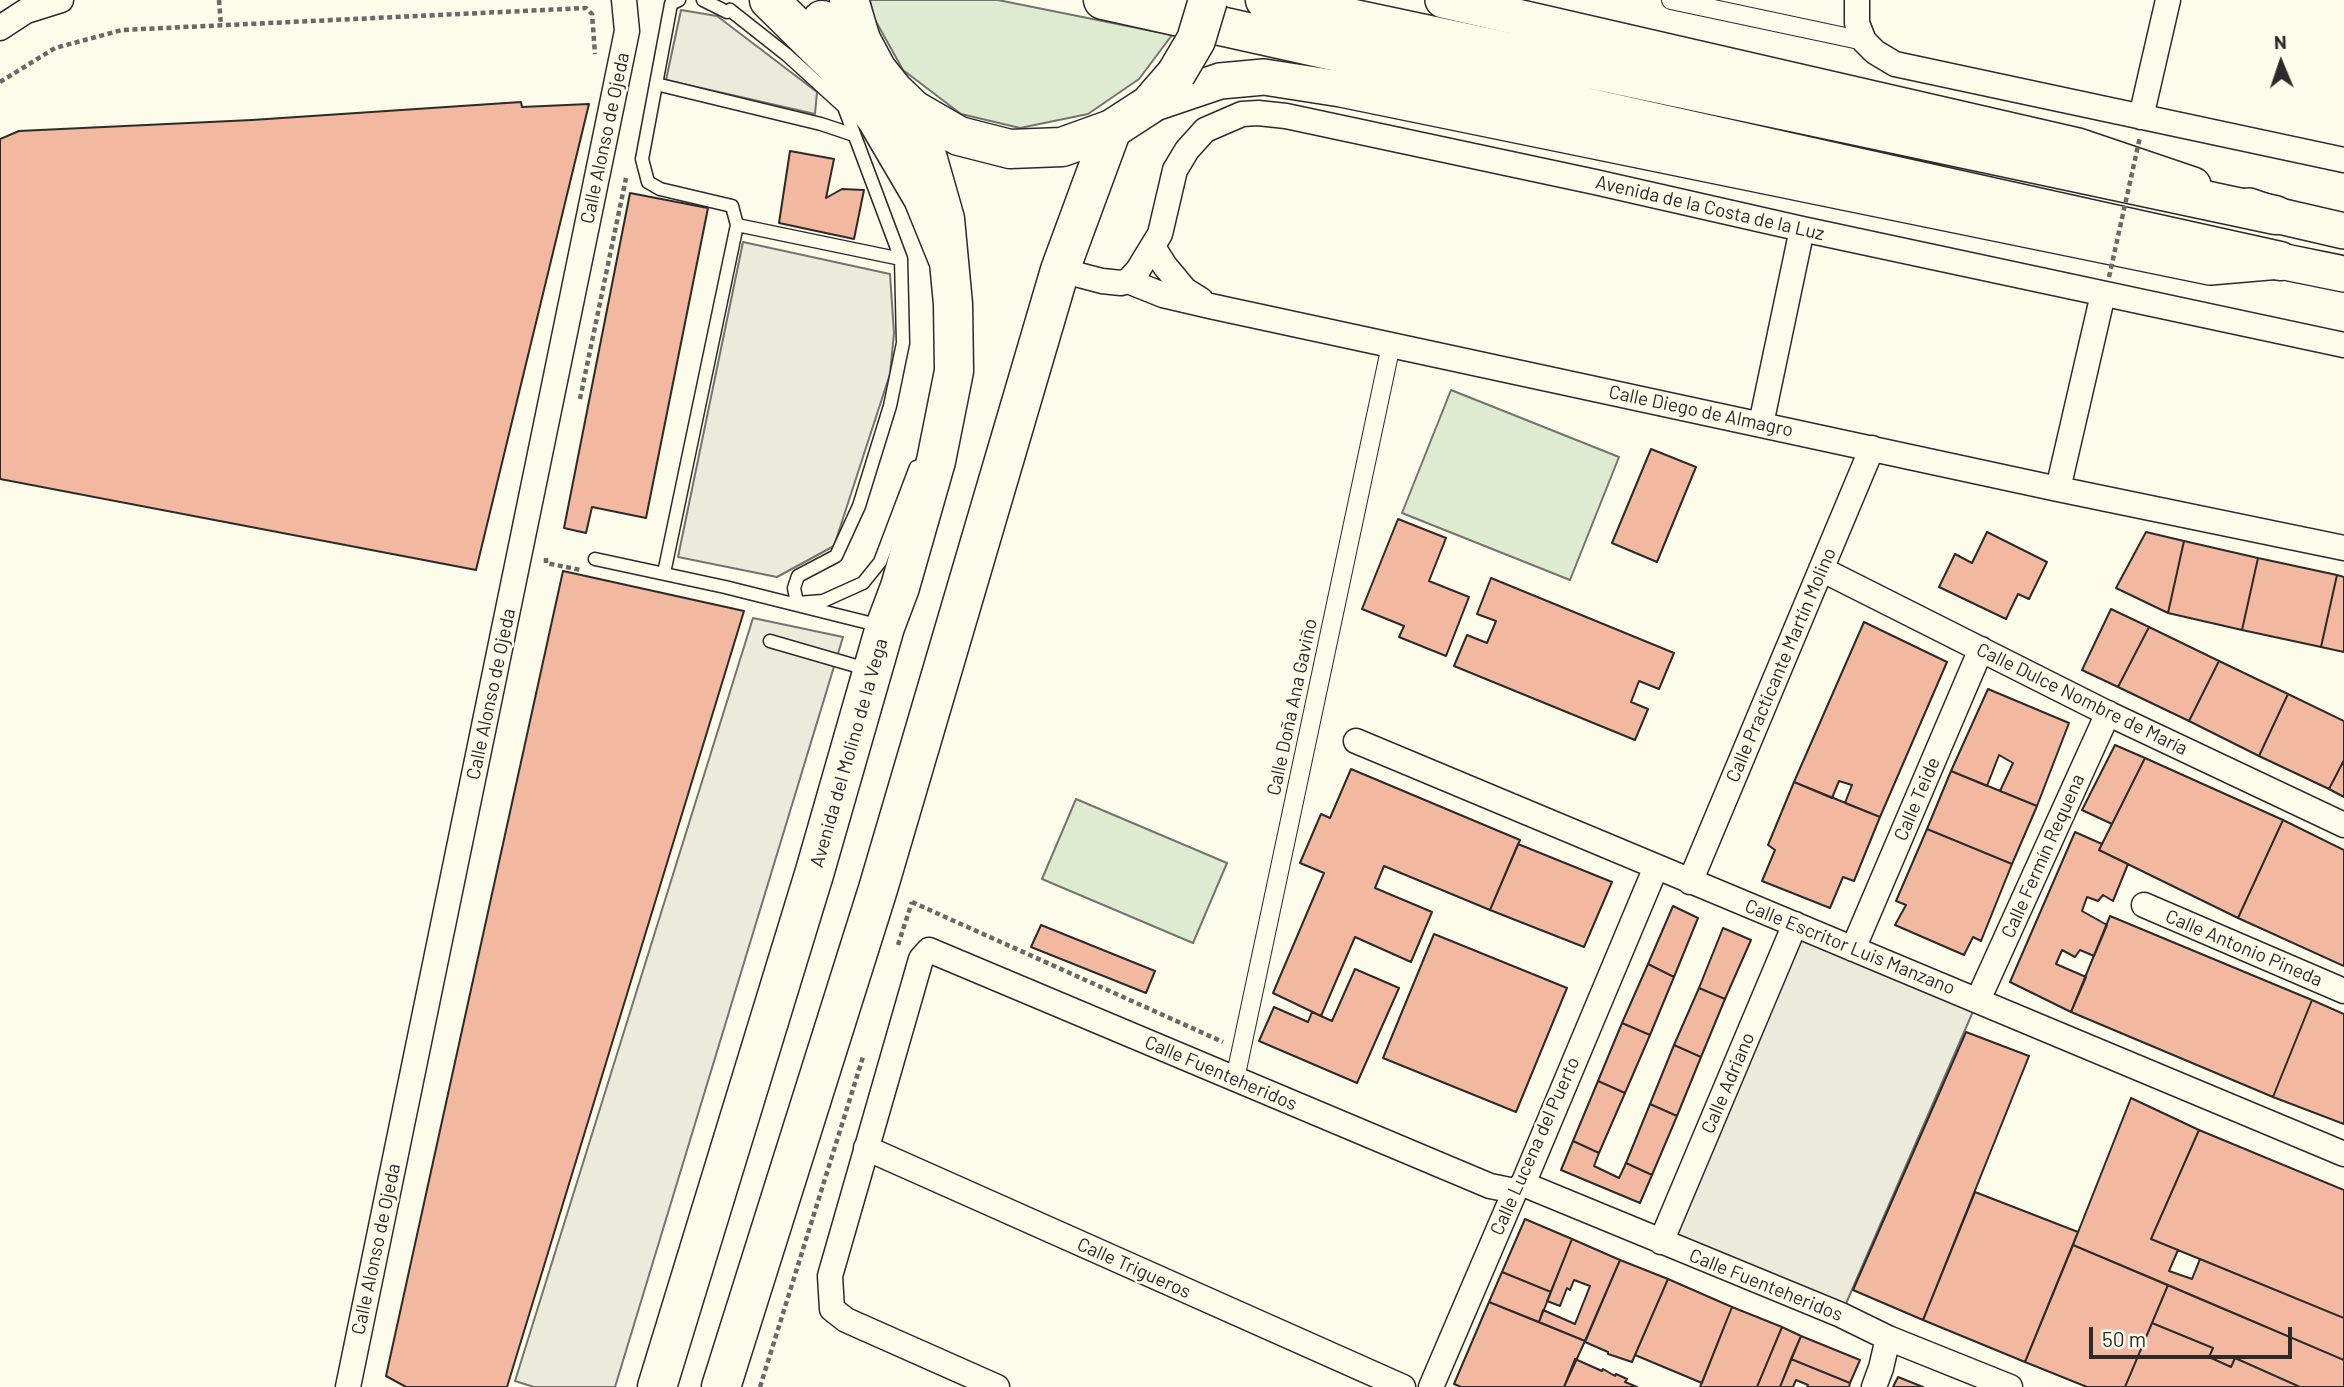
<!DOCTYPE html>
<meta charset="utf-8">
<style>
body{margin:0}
#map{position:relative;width:2344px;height:1387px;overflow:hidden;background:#fdfbea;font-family:Barlow,sans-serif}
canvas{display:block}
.north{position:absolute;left:2246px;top:28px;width:70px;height:70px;-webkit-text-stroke:5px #fdfbea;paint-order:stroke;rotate:358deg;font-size:19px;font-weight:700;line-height:28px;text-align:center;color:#2b2b2b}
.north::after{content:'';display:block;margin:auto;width:24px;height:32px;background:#2b2b2b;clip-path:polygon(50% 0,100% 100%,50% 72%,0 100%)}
.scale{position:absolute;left:2089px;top:1327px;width:203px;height:32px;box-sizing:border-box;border:4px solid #2b2b2b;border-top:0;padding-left:9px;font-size:21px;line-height:24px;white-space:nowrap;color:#2b2b2b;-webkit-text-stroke:5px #fdfbea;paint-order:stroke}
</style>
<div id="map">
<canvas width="2344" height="1387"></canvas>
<div class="north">N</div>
<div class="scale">50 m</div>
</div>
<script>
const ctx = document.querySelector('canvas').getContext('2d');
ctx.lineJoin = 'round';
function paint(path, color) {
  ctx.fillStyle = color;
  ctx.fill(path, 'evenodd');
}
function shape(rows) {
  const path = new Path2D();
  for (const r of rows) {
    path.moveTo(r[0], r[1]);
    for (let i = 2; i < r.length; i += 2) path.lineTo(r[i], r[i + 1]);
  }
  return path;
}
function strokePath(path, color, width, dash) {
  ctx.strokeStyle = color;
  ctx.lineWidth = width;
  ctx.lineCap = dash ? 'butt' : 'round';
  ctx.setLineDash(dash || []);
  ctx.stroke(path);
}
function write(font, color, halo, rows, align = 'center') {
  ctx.font = font + ' Barlow,sans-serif';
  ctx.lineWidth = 5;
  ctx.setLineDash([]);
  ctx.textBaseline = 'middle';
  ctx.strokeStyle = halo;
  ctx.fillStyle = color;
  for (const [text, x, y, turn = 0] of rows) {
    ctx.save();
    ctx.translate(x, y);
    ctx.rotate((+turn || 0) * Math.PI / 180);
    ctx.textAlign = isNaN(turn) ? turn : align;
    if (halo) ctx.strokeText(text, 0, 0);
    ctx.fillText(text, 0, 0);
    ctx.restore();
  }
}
const green = shape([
 [870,0,998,0,1172,35,1139,79,1088,114,1020,128,961,114,903,70,874,18,870,0],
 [1451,390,1619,457,1570,580,1402,513,1451,390],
 [1076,799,1227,863,1193,943,1042,879,1076,799]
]);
const parking = shape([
 [681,10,717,16,817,92,815,114,666,80,681,10],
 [743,242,890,274,894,333,890,374,834,546,777,577,678,557,743,242],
 [753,618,843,637,615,1387,534,1387,515,1381,753,618],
 [1795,924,1978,1000,1841,1315,1661,1242,1795,924]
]);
const building = shape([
 [521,102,522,107,589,104,476,570,0,479,0,139,19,131,252,120,521,102],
 [790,151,834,159,826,198,842,189,864,190,854,239,779,223,790,151],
 [630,193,708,208,646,518,592,507,586,533,564,528,630,193],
 [1651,449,1696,467,1657,562,1612,543,1651,449],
 [1398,519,1446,538,1429,581,1469,597,1446,656,1399,637,1404,626,1362,609,1398,519],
 [1987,532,2047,562,2029,599,2018,594,2006,619,1939,587,1955,554,1972,563,1987,532],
 [2146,532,2184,541,2168,613,2116,588,2146,532],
 [2184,541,2258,558,2242,630,2168,613,2184,541],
 [2258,558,2337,575,2321,647,2242,630,2258,558],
 [563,571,744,611,507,1387,406,1387,386,1376,563,571],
 [2337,575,2344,577,2344,652,2321,647,2337,575],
 [1491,578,1674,653,1659,689,1639,681,1631,702,1648,709,1635,740,1454,666,1467,635,1487,643,1496,621,1477,614,1491,578],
 [2111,609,2149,627,2118,687,2082,670,2111,609],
 [1864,622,1947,662,1880,817,1845,803,1852,785,1839,781,1832,798,1794,782,1864,622],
 [2149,627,2219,661,2189,721,2118,687,2149,627],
 [2219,661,2288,694,2259,756,2189,721,2219,661],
 [1988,689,2069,723,2037,806,2000,791,2013,763,1999,755,1987,786,1951,771,1988,689],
 [2288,694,2344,721,2344,760,2329,789,2259,756,2288,694],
 [2115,745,2145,758,2112,824,2082,810,2115,745],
 [2145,758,2283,820,2238,918,2099,850,2145,758],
 [2344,760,2344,797,2329,789,2344,760],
 [1351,769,1520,840,1490,910,1384,866,1375,888,1432,912,1411,962,1355,937,1321,1016,1273,993,1324,873,1300,863,1321,814,1330,818,1351,769],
 [1951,771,2037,806,2012,864,1927,829,1951,771],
 [1794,782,1880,817,1854,881,1843,877,1830,908,1762,881,1775,850,1768,845,1794,782],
 [2283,820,2344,850,2344,966,2238,918,2283,820],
 [1927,829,2012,864,1981,941,1973,937,1964,955,1895,925,1906,905,1896,901,1927,829],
 [2075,832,2102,844,2099,850,2128,864,2113,901,2103,895,2098,901,2087,897,2082,911,2107,925,2094,956,2080,950,2075,957,2062,950,2056,964,2086,977,2071,1012,2010,982,2075,832],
 [1518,844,1612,882,1584,947,1490,910,1518,844],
 [1673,906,1698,918,1674,977,1648,964,1673,906],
 [2110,916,2312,1000,2273,1097,2071,1012,2110,916],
 [1041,925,1155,971,1146,993,1031,947,1041,925],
 [1723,928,1751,940,1725,999,1699,988,1723,928],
 [1434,934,1567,988,1516,1112,1383,1058,1434,934],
 [1648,964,1674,977,1650,1035,1622,1023,1648,964],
 [1355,969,1399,988,1357,1083,1259,1041,1274,1007,1308,1022,1312,1012,1332,1021,1355,969],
 [1699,988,1725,999,1701,1057,1674,1045,1699,988],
 [2312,1000,2344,1014,2344,1124,2273,1097,2312,1000],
 [1622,1023,1650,1035,1625,1093,1598,1081,1622,1023],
 [1966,1032,2029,1056,1923,1320,1853,1290,1966,1032],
 [1674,1045,1701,1057,1677,1116,1650,1104,1674,1045],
 [1598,1081,1625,1093,1599,1153,1573,1141,1598,1081],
 [2131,1098,2199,1130,2151,1239,2178,1250,2169,1271,2192,1279,2200,1259,2344,1318,2344,1360,2073,1245,2131,1098],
 [1650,1104,1677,1116,1652,1175,1626,1163,1650,1104],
 [2199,1130,2344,1190,2344,1318,2151,1239,2199,1130],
 [1573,1141,1599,1153,1594,1166,1619,1178,1626,1163,1652,1175,1640,1203,1561,1170,1573,1141],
 [1975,1192,2078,1232,2025,1362,1923,1320,1975,1192],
 [1525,1219,1572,1239,1551,1292,1502,1272,1525,1219],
 [1572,1239,1620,1260,1585,1341,1539,1322,1543,1310,1575,1324,1590,1286,1574,1280,1570,1290,1567,1288,1560,1306,1547,1301,1572,1239],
 [2073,1245,2168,1285,2125,1387,2087,1387,2025,1362,2073,1245],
 [1620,1260,1668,1279,1632,1362,1608,1354,1608,1352,1585,1342,1620,1260],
 [1502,1272,1551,1292,1539,1322,1489,1302,1502,1272],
 [1668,1279,1732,1307,1702,1383,1635,1355,1668,1279],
 [2168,1285,2344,1360,2344,1387,2300,1387,2235,1358,2231,1367,2209,1357,2213,1348,2152,1323,2168,1285],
 [1489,1302,1585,1341,1564,1387,1461,1387,1454,1384,1489,1302],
 [1732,1307,1782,1327,1757,1387,1700,1387,1732,1307],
 [2152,1323,2213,1348,2209,1357,2231,1367,2235,1358,2300,1387,2125,1387,2152,1323],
 [1782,1327,1801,1336,1780,1387,1757,1387,1782,1327],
 [1801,1336,1860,1360,1850,1383,1791,1359,1801,1336],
 [1575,1359,1602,1371,1603,1369,1615,1376,1616,1374,1627,1379,1625,1382,1637,1387,1564,1387,1575,1359],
 [1791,1359,1850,1383,1849,1387,1807,1387,1808,1385,1796,1380,1793,1387,1780,1387,1791,1359],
 [1898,1377,1923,1387,1893,1387,1898,1377]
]);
const path = shape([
 [219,0,221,25],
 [0,82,55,48,122,30,586,8,592,14,595,54],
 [580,399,626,178],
 [546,558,546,563,581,570],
 [912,902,1223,1042],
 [898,945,912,902],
 [760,1387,863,1057]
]);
const service = shape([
 [703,0,727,12,730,10,787,55,844,107,901,259,903,343,890,406,859,506,836,556,798,576,794,588,797,603,823,601,863,583,880,562,916,467],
 [656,84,821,124,854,135],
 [737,225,901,259],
 [595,559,725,587,881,626],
 [664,573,737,225,732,206,660,189,648,182,642,159,671,4,679,0],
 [770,641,870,670]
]);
const pedestrian = shape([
 [1671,0,1864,41],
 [1235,1079,1391,345]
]);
const minor = shape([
 [1857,0,1857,23,1864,41,1875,52,1895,64,2344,160],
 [0,28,26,11,61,0],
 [2141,117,2168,0],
 [1153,247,1165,266,1185,290,1201,300],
 [1060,270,1102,281,1121,283,1128,281,1163,295,1210,306,2058,489,2344,548],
 [1128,281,1138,270,1160,234,1175,170,1187,150,1205,130,1242,114,1258,113,1286,116,1595,182,1802,229,2344,345],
 [1761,424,1802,229],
 [2058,489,2103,294],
 [1821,569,2105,712,2344,825],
 [1356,741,2344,1154],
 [1690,882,1872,448],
 [2144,905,2344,991],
 [1853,949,1981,649],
 [1978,1000,2108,713],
 [866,1148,1403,1387],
 [1523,1184,1841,1315,1888,1338,2010,1387],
 [1661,1242,1795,924],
 [348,1387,627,31,624,0],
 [997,1387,846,1320,832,1309,830,1276,921,959,929,950,1490,1186,1515,1191],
 [1431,1387,1515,1191,1523,1184,1656,867],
 [1874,1387,1881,1368,1888,1338]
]);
const secondary = shape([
 [1443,0,2078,146,2193,185],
 [1149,105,1220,81,1264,77,1341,89,2210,267,2280,261,2344,274],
 [2249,206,2275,215,2344,231]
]);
const primary = shape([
 [849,0,861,40,877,70,894,91,914,110,959,136,1010,149,1062,147,1112,129,1149,105,1176,74],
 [657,1387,815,871,885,627,900,587,936,461,954,371,953,304,945,219,914,110],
 [721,1387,878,889,1060,270,1112,129]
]);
const motorway = shape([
 [769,0,836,66,876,118,923,198,947,257],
 [1103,0,2280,261],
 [1265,0,2275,215],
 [822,20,831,26,877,70]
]);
const pathBridge = shape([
 [2109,277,2140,137]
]);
const primaryBridge = shape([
 [1176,74,1196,40,1208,0]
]);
const streetNames = [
 ["Calle Alonso de Ojeda",605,138,-78],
 ["Avenida de la Costa de la Luz",1710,208,13],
 ["Calle Diego de Almagro",1701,411,12],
 ["Calle Practicante Martín Molino",1781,665,-67],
 ["Calle Alonso de Ojeda",491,694,-78],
 ["Calle Dulce Nombre de María",2082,699,26],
 ["Calle Doña Ana Gaviño",1292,707,-78],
 ["Avenida del Molino de la Vega",849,753,-74],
 ["Calle Teide",1917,799,-67],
 ["Calle Fermín Requena",2043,856,-66],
 ["Calle Escritor Luis Manzano",1850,947,22],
 ["Calle Antonio Pineda",2244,948,23],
 ["Calle Fuenteheridos",1221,1073,23],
 ["Calle Adriano",1728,1083,-67],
 ["Calle Lucena del Puerto",1535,1146,-66],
 ["Calle Alonso de Ojeda",376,1249,-78],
 ["Calle Trigueros",1134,1268,24],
 ["Calle Fuenteheridos",1766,1285,22]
];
paint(green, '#deebd1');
strokePath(green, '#74746e', 2);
paint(parking, '#eceadb');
strokePath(parking, '#74746e', 2);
paint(building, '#f2b8a0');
strokePath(building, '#2b2b2b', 2);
strokePath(service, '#2b2b2b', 15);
strokePath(pedestrian, '#2b2b2b', 20);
strokePath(minor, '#2b2b2b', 27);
strokePath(secondary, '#2b2b2b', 38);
strokePath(primary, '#2b2b2b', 41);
strokePath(motorway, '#2b2b2b', 41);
strokePath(path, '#6a6964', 4.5, [5, 3.5]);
strokePath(service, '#fdfbea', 12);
strokePath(pedestrian, '#fdfbea', 18);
strokePath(minor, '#fdfbea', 24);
strokePath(secondary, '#fdfbea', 35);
strokePath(primary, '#fdfbea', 38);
strokePath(motorway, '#fdfbea', 38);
strokePath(primaryBridge, '#2b2b2b', 41, []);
strokePath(pathBridge, '#6a6964', 4.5, [5, 3.5]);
strokePath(primaryBridge, '#fdfbea', 38);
write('19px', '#2b2b2b', '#fdfbea', streetNames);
</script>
